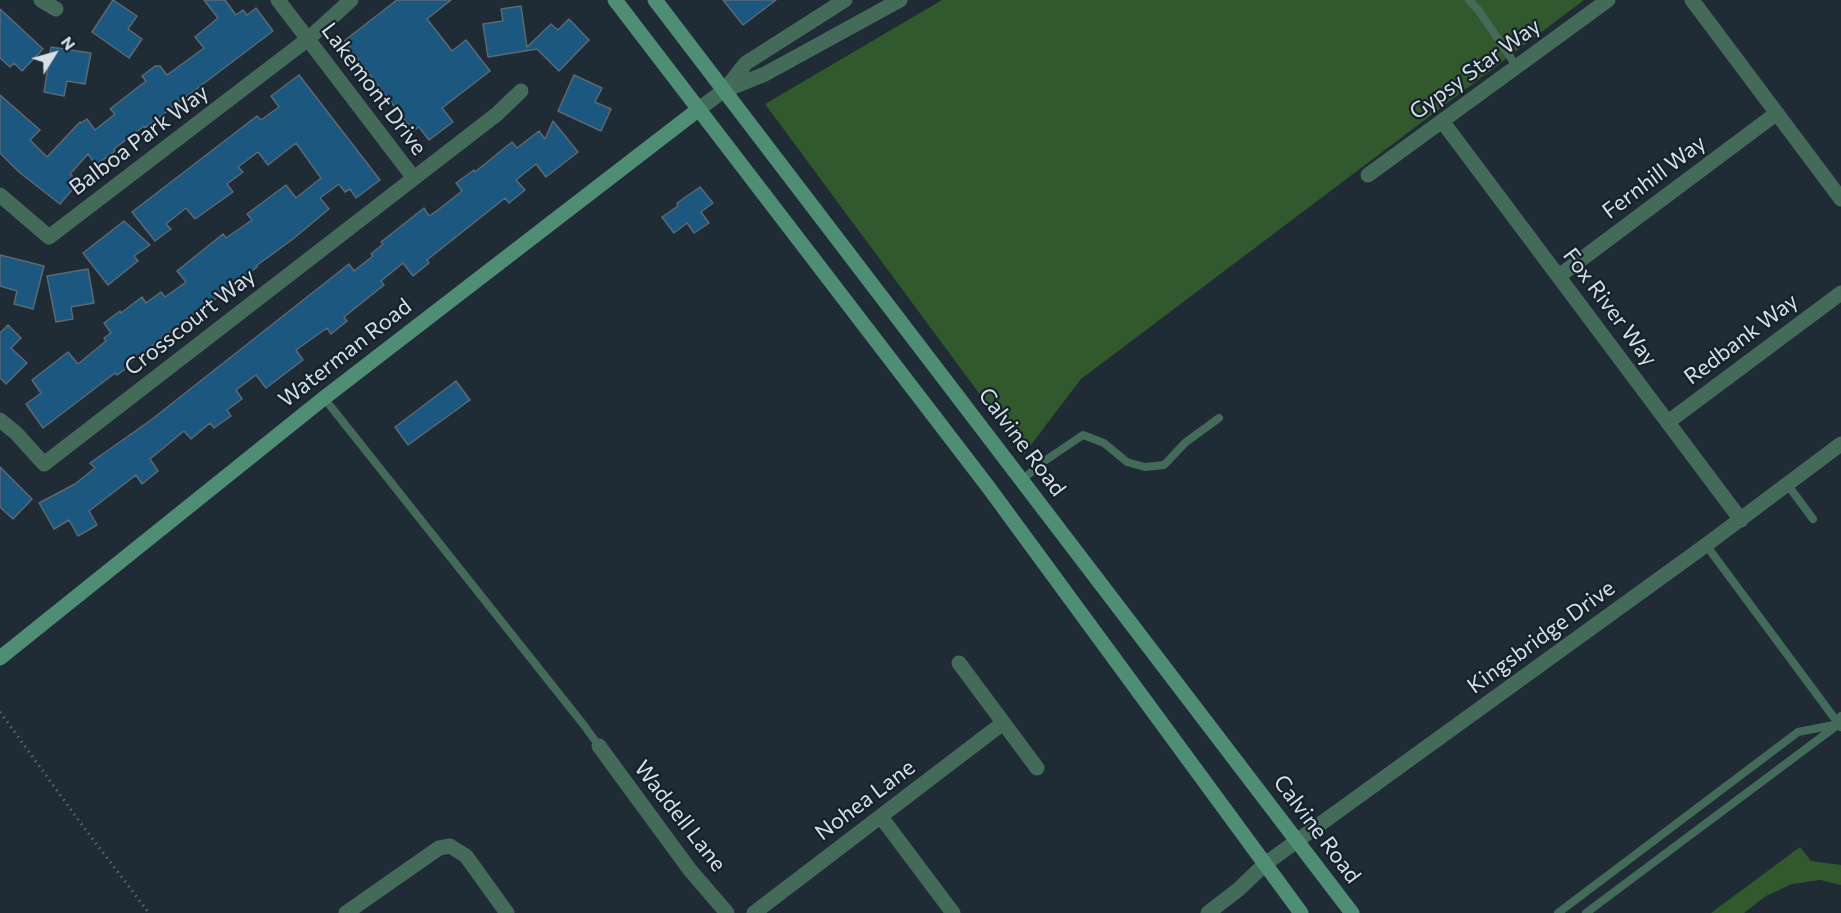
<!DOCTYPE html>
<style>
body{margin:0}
#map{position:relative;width:1841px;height:913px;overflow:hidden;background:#1f2b35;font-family:Commissioner,sans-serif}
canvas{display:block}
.north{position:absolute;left:24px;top:24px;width:60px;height:60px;-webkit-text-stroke:4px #15212b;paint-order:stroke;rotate:53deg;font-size:16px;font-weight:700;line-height:24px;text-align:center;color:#d7dfe6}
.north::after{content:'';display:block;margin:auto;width:21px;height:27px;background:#d7dfe6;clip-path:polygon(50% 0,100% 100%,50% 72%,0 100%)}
</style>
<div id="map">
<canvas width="1841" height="913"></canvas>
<div class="north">N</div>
</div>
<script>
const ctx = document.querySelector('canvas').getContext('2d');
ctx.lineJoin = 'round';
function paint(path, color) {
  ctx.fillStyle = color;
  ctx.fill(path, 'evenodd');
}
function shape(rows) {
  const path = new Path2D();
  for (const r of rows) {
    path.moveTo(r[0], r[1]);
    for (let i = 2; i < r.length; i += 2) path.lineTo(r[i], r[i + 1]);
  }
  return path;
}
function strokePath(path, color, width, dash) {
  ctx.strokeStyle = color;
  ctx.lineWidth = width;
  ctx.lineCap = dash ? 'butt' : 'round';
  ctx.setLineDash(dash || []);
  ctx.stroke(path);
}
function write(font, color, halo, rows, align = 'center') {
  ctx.font = font + ' Commissioner,sans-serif';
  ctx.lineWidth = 4.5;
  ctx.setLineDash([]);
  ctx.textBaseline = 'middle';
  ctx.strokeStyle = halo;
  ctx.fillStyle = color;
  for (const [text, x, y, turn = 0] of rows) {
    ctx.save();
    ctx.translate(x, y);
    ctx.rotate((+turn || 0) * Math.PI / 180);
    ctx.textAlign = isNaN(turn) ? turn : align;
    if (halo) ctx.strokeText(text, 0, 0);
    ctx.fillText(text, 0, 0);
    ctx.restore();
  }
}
const green = shape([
 [942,0,1584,0,1081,379,1024,454,765,104],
 [1800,847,1811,861,1841,865,1841,885,1820,880,1792,884,1766,896,1744,913,1711,913]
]);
const building = shape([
 [113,0,137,16,128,29,142,39,129,58,92,32,113,0],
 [204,0,225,0,236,15,243,10,247,15,256,8,273,31,145,128,144,126,114,149,115,151,96,165,88,154,70,174,79,182,60,204,19,172,0,153,0,95,40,130,30,140,47,157,80,122,81,123,87,119,95,130,115,114,110,109,146,81,142,76,155,66,160,66,167,75,204,48,195,37,218,18,204,0],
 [397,0,451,0,427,19,452,51,466,40,490,71,442,108,453,122,429,140,419,127,413,131,344,41,397,0],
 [723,0,776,0,743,25,723,0],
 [521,6,527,47,551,24,558,30,569,19,589,40,559,71,537,49,488,57,483,24,503,21,501,9,521,6],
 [0,9,43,49,22,71,14,63,10,67,0,58,0,9],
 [51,47,91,53,85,84,67,81,64,96,44,92,51,47],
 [299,75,380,180,356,198,350,189,345,192,339,184,320,198,329,209,293,239,256,266,257,267,226,291,202,309,201,308,127,365,128,367,117,375,115,373,43,428,26,404,41,393,32,380,68,352,78,364,106,341,104,338,111,333,104,323,120,311,121,313,142,297,146,303,161,292,165,297,186,282,177,271,223,234,226,238,252,220,247,214,286,185,296,198,321,178,296,143,268,165,258,152,238,167,243,172,227,184,233,192,195,219,186,208,166,224,171,229,155,241,132,212,257,116,261,120,279,107,271,96,299,75],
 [574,75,602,88,595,102,611,109,601,131,558,111,574,75],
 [553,121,578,152,546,177,536,164,516,180,525,190,509,203,505,198,427,260,429,263,413,276,403,263,381,281,384,285,344,317,347,321,331,334,327,328,296,350,303,360,266,388,256,375,236,390,242,399,227,410,231,416,214,428,210,423,191,439,184,431,150,459,158,471,142,484,136,475,89,511,97,525,78,536,69,520,54,529,39,503,75,484,95,468,90,463,151,420,349,264,354,271,373,256,371,254,383,244,381,242,424,208,429,216,438,210,462,191,456,183,474,170,475,172,512,142,517,148,539,131,545,139,553,121],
 [700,187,713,203,701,212,709,223,694,233,687,223,674,233,662,217,678,206,677,203,700,187],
 [124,221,150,245,134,256,138,261,108,285,83,253,124,221],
 [0,255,44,266,33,309,14,304,17,291,0,286,0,255],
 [88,269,94,303,71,307,73,319,56,322,47,276,88,269],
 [8,325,21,338,11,348,27,363,6,384,0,378,0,333,8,325],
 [456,381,470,400,408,445,395,427,456,381],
 [0,467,32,499,13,519,0,507,0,467]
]);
const path = shape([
 [0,712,82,825,149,913]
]);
const service = shape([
 [1469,0,1479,11,1517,67],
 [324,398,583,724,599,746],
 [1022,480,1043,462,1083,435,1104,443,1127,462,1145,467,1164,465,1186,442,1219,418],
 [1787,484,1813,519],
 [1706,545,1841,727],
 [1558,913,1798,732,1839,724],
 [1586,913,1839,724,1841,716]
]);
const minor = shape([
 [41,0,56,9],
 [278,0,413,177],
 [1692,0,1841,199],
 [1442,121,1741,520],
 [1368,175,1608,0],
 [0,195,49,237,308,39,351,0],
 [1559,276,1777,113],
 [0,420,16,433,44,464,497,114,521,91],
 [1668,422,1841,293],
 [959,663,1037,768],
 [599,746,690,870,727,913],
 [881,817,953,913],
 [346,913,439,848,450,846,466,856,507,913],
 [754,913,1003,723],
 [1208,913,1239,889,1265,864,1706,545,1841,444]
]);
const tertiary = shape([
 [724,91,746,63,845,0],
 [699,109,723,91,765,74,900,0]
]);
const secondary = shape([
 [615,0,989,488,1301,913],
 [655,0,1352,913],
 [0,658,324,398,699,109]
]);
const streetNames = [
 ["Gypsy Star Way",1475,69,-36],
 ["Lakemont Drive",374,89,53],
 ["Balboa Park Way",139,140,-37],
 ["Fernhill Way",1654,177,-37],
 ["Fox River Way",1610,307,53],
 ["Crosscourt Way",190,322,-38],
 ["Redbank Way",1741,339,-37],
 ["Waterman Road",345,353,-38],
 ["Calvine Road",1022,442,53],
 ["Kingsbridge Drive",1541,637,-36],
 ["Nohea Lane",865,800,-37],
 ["Waddell Lane",680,816,52],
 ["Calvine Road",1317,829,53]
];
paint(green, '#31592d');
paint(building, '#1c5780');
strokePath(building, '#5b6974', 1.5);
strokePath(path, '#5b656e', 3, [1.5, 4.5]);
strokePath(service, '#446a59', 8);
strokePath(minor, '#446a59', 15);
strokePath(tertiary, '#446a59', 15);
strokePath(secondary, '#4f8d74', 15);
write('22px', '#d7dfe6', '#15212b', streetNames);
</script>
